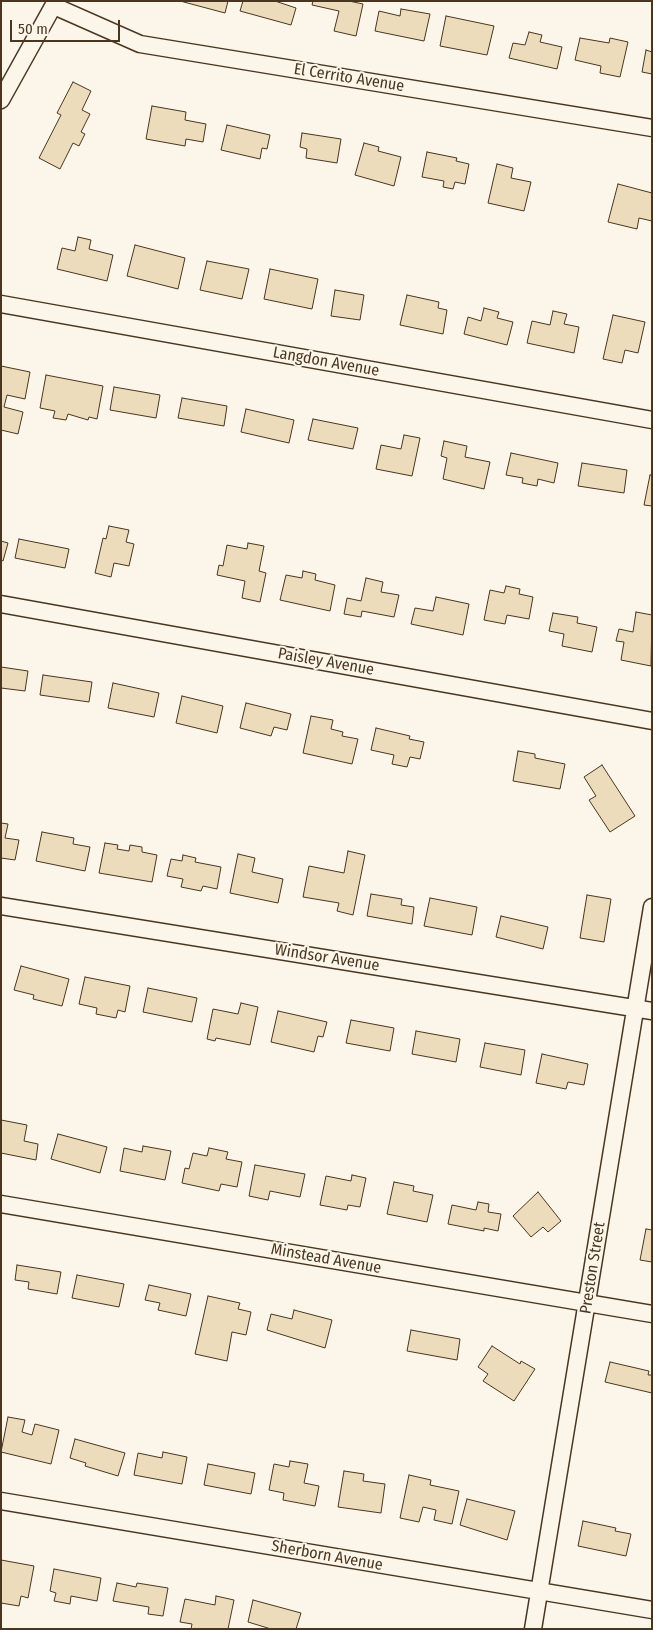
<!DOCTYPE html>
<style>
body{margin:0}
#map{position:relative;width:653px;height:1630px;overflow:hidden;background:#fbf6e9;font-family:"Fira Sans Condensed",sans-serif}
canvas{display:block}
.frame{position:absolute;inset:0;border:2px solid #4a3520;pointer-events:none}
.scale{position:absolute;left:10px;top:20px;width:110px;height:22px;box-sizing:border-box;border:2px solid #4a3520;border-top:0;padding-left:6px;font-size:15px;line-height:18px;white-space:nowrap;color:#4a3520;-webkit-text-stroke:4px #fbf6e9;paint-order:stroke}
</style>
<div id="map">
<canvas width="653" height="1630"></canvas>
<div class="frame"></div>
<div class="scale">50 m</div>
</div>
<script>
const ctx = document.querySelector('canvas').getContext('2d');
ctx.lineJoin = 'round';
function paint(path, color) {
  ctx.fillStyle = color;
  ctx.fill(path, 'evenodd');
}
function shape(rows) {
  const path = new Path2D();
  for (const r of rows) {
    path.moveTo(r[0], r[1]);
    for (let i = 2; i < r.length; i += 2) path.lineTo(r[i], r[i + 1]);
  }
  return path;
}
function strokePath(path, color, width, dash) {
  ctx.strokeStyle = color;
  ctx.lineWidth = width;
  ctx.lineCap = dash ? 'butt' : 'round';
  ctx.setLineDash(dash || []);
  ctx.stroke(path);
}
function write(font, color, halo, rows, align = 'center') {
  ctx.font = font + ' "Fira Sans Condensed",sans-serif';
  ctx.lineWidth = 4;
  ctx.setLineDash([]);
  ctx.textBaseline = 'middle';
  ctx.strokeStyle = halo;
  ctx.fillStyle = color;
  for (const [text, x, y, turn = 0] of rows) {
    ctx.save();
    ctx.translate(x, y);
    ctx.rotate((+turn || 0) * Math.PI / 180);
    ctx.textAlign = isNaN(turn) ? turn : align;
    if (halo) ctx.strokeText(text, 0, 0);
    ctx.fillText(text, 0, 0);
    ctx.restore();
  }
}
const building = shape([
 [180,1,228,1,225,13,180,1],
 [243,1,275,1,296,8,291,25,240,11,243,1],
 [313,1,349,1,363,4,356,36,334,31,339,11,312,5,313,1],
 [401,9,430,14,424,41,375,31,379,11,400,16,401,9],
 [446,16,494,26,487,55,440,46,446,16],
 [529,32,542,35,540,42,562,47,557,69,509,58,513,43,525,45,529,32],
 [580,38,609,43,610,38,628,42,620,77,600,73,601,66,575,60,580,38],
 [646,50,652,52,652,74,642,72,646,50],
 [73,82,91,91,82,110,90,114,81,132,85,134,79,146,73,143,60,169,39,158,61,115,57,113,73,82],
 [152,106,186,112,185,120,206,124,203,142,186,139,185,146,146,139,152,106],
 [227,125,270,135,267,149,262,148,260,159,221,150,227,125],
 [302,133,341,139,337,163,306,158,307,149,300,147,302,133],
 [364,143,379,147,378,151,401,157,394,186,355,175,364,143],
 [427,152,457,158,456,161,469,164,465,184,455,182,453,189,443,187,444,181,422,177,427,152],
 [497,164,513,168,511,178,531,182,524,211,488,203,497,164],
 [618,184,652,193,652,221,639,218,637,229,608,222,618,184],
 [78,237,91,240,89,249,113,255,107,281,57,269,62,248,75,251,78,237],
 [135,245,185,258,178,289,127,276,135,245],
 [207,261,249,269,242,299,200,290,207,261],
 [270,269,318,279,312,309,264,299,270,269],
 [335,290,364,295,360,320,331,316,335,290],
 [407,295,439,302,438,308,447,310,443,334,400,325,407,295],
 [484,308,499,312,497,318,513,322,507,345,464,334,468,317,481,321,484,308],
 [553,311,567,314,564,324,579,327,574,353,527,343,532,321,550,325,553,311],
 [613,315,645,322,638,353,625,350,622,363,603,359,613,315],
 [1,366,30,372,25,399,7,395,4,407,23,412,18,434,1,430,1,366],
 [46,375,103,386,97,419,89,417,88,420,68,414,66,420,53,418,55,411,40,408,46,375],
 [114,387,160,395,156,418,110,410,114,387],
 [182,398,227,406,224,426,178,418,182,398],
 [246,409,294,420,289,443,241,432,246,409],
 [313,419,358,428,353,449,308,440,313,419],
 [404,435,420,438,412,476,376,469,381,445,401,449,404,435],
 [444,441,467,446,465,457,490,462,484,489,443,479,447,458,441,456,444,441],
 [511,453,558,463,554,483,538,479,537,486,522,483,523,478,506,475,511,453],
 [582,463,627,470,624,493,578,486,582,463],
 [650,475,652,475,652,506,644,505,650,475],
 [109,526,129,530,126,542,134,544,129,566,114,563,111,577,95,573,103,538,106,539,109,526],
 [19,539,69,549,65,568,15,558,19,539],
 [1,541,8,543,3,561,1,560,1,541],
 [248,543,264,546,259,571,266,573,260,602,242,598,245,581,217,575,219,565,223,566,227,545,247,549,248,543],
 [303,571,316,574,315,580,335,585,330,611,280,600,286,575,302,578,303,571],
 [366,578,383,582,381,592,399,595,394,617,362,611,361,617,344,614,347,598,361,601,366,578],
 [506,586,520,589,519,594,533,597,529,619,507,615,505,624,484,620,490,590,504,593,506,586],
 [436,597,469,604,463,635,411,624,415,608,433,611,436,597],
 [636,612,652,615,651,666,621,660,624,642,616,641,619,629,633,632,636,612],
 [553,613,578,617,577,623,597,627,592,652,562,646,564,634,549,631,553,613],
 [1,667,28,671,25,691,1,688,1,667],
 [43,675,92,682,89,702,40,695,43,675],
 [113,683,159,693,154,717,108,708,113,683],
 [182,696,223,706,217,733,176,723,182,696],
 [246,703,291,714,287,730,274,727,271,736,240,728,246,703],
 [311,716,333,720,331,729,343,732,342,736,358,739,352,764,303,753,311,716],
 [376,728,410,736,409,739,424,742,420,759,410,757,407,767,392,764,394,755,371,750,376,728],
 [518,751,535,754,535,758,565,764,560,789,513,781,518,751],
 [602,765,635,816,610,832,589,800,596,796,584,777,602,765],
 [1,823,8,824,5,838,19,840,15,860,1,858,1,823],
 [42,832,74,838,73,844,90,847,85,871,36,861,42,832],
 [105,843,118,845,117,849,129,851,130,845,142,847,142,852,157,855,152,882,99,873,105,843],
 [348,851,365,855,353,915,337,911,339,903,303,897,309,866,344,873,348,851],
 [238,854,255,858,252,872,283,879,278,903,230,893,238,854],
 [183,855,196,858,195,862,221,867,217,889,203,886,201,891,181,887,183,879,167,876,171,859,182,861,183,855],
 [371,894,402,899,401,905,414,907,412,924,367,916,371,894],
 [587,895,611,899,604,942,580,938,587,895],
 [430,898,477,907,472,935,424,926,430,898],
 [501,916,548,927,543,949,496,937,501,916],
 [21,966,69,979,62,1006,33,999,34,995,14,990,21,966],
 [85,977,130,986,125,1012,118,1010,116,1018,96,1014,97,1008,79,1004,85,977],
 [148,988,197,998,192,1022,143,1012,148,988],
 [241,1003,258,1007,250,1045,216,1038,215,1041,207,1039,213,1009,238,1014,241,1003],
 [278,1011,327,1022,323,1037,318,1036,314,1052,271,1042,278,1011],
 [351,1020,394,1028,390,1051,346,1043,351,1020],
 [416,1031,460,1039,456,1062,412,1054,416,1031],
 [485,1043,525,1050,521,1075,480,1067,485,1043],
 [542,1054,588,1064,584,1085,568,1082,566,1089,536,1083,542,1054],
 [1,1120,27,1125,24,1141,38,1144,36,1160,1,1153,1,1120],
 [58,1134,107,1147,100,1173,51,1159,58,1134],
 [143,1146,171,1151,165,1180,120,1171,124,1148,142,1152,143,1146],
 [209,1148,228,1152,226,1159,242,1162,237,1187,221,1184,219,1191,182,1183,185,1168,189,1169,193,1153,207,1156,209,1148],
 [255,1165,305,1174,300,1197,270,1191,268,1200,249,1196,255,1165],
 [352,1175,366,1178,360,1207,348,1205,347,1210,320,1205,326,1176,351,1181,352,1175],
 [394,1182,414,1186,413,1191,433,1195,427,1222,387,1214,394,1182],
 [538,1192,561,1221,548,1232,543,1227,531,1237,513,1216,538,1192],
 [478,1202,489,1204,488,1212,501,1214,498,1231,484,1228,484,1231,448,1224,452,1205,476,1210,478,1202],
 [646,1229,652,1230,652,1262,640,1260,646,1229],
 [17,1265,61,1272,57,1294,28,1289,29,1282,15,1280,17,1265],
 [77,1275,124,1284,119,1307,72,1298,77,1275],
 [149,1285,191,1294,186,1316,158,1310,160,1303,145,1300,149,1285],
 [208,1296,240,1303,238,1309,251,1312,246,1335,232,1332,227,1361,195,1354,208,1296],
 [294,1310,332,1320,325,1348,267,1330,271,1314,292,1319,294,1310],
 [411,1330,460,1339,457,1360,407,1351,411,1330],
 [492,1346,520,1364,521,1361,535,1369,514,1401,483,1381,488,1374,478,1367,492,1346],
 [610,1362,649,1371,648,1375,652,1375,652,1393,605,1382,610,1362],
 [8,1417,25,1420,22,1432,32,1435,35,1424,59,1430,51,1464,1,1452,8,1417],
 [75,1439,125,1453,118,1476,85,1466,86,1463,70,1458,75,1439],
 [163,1452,187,1457,182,1484,134,1475,138,1453,162,1458,163,1452],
 [290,1461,308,1464,304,1483,319,1486,315,1506,283,1500,284,1493,269,1490,274,1464,289,1467,290,1461],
 [208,1464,255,1473,251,1494,204,1485,208,1464],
 [344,1471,364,1474,363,1481,385,1484,381,1513,338,1507,344,1471],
 [409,1475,431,1480,430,1485,459,1491,452,1524,434,1520,436,1510,423,1507,419,1522,400,1518,409,1475],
 [467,1499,515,1511,507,1540,460,1525,467,1499],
 [583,1521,616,1528,615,1531,631,1534,626,1556,578,1546,583,1521],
 [1,1560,34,1566,28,1598,21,1596,19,1606,1,1603,1,1560],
 [54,1569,101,1578,97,1601,71,1596,70,1604,54,1601,56,1593,50,1591,54,1569],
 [117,1583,136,1587,137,1583,168,1588,163,1616,148,1614,149,1607,113,1601,117,1583],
 [216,1596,234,1600,228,1629,191,1629,192,1624,180,1622,185,1599,215,1605,216,1596],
 [253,1600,301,1613,296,1629,271,1629,248,1622,253,1600]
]);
const minor = shape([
 [54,6,140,44,652,128],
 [1,100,56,1],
 [1,304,652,420],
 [1,604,652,721],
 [1,906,652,1011],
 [1,1204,652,1314],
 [1,1501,652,1610],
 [533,1629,652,907]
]);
const streetNames = [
 ["El Cerrito Avenue",349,78,9],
 ["Langdon Avenue",326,362,10],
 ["Paisley Avenue",326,662,10],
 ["Windsor Avenue",327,958,9],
 ["Minstead Avenue",326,1259,10],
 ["Preston Street",593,1268,-81],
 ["Sherborn Avenue",327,1556,10]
];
paint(building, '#ecdcbc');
strokePath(building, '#4a3520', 1);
strokePath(minor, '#4a3520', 19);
strokePath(minor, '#fbf6e9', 16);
write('16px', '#4a3520', '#fbf6e9', streetNames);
</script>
